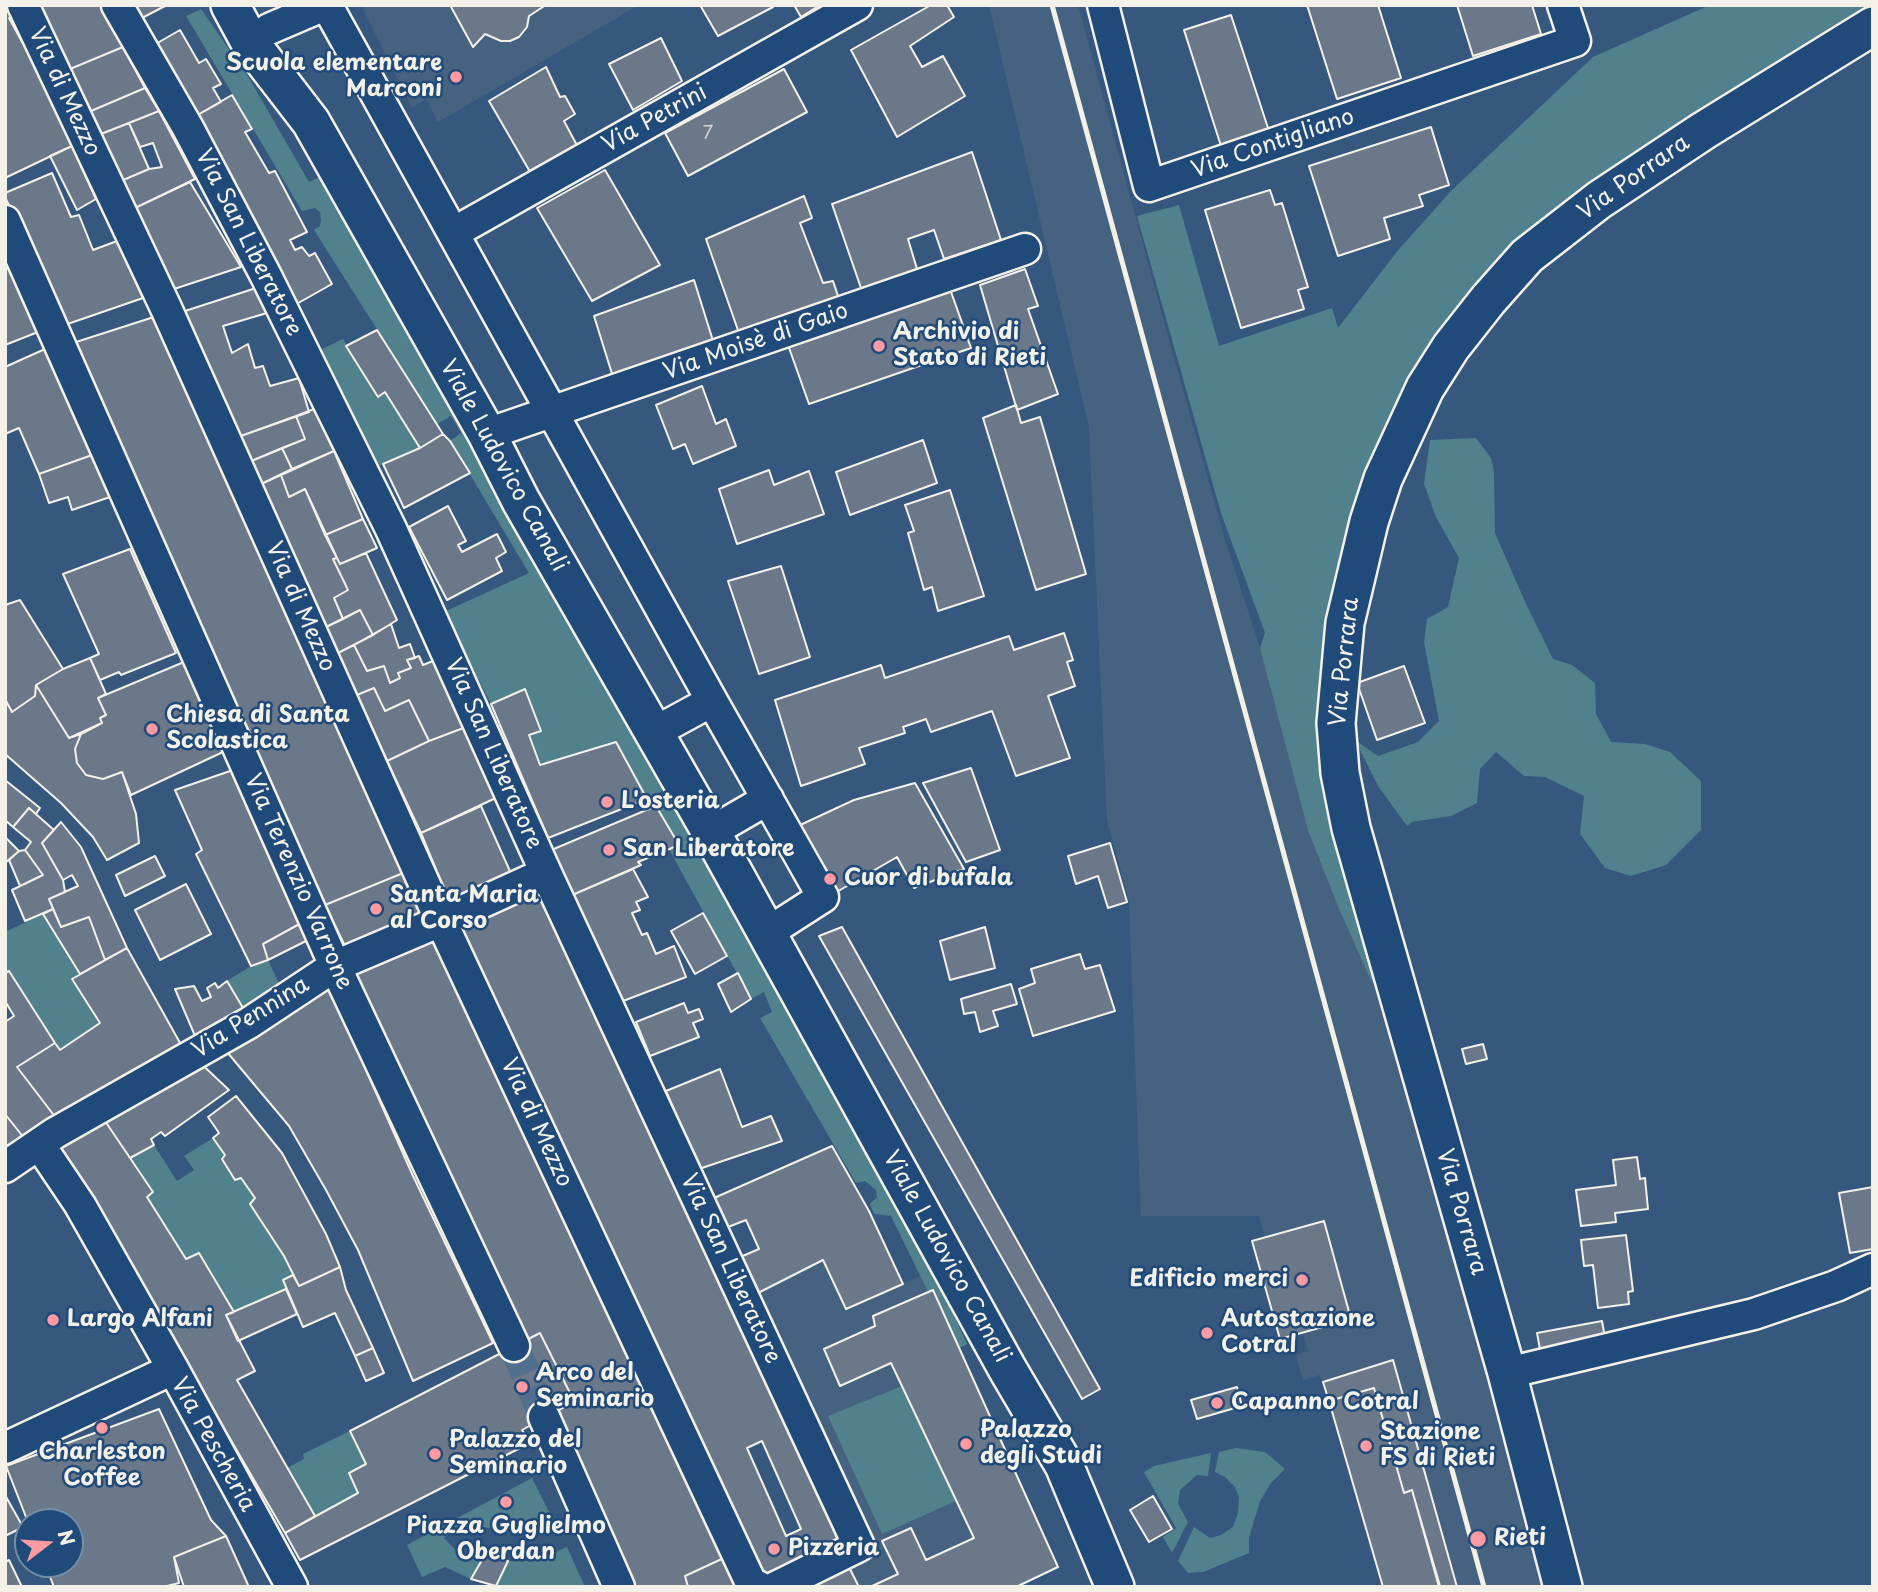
<!DOCTYPE html>
<meta charset="utf-8">
<style>
body{margin:0}
#map{position:relative;width:1878px;height:1592px;overflow:hidden;background:#36587e;font-family:"Playpen Sans",sans-serif}
canvas{display:block}
.frame{position:absolute;inset:0;border:7px solid #f4f1e8;pointer-events:none}
.north{position:absolute;left:14px;top:1508px;width:70px;height:70px;box-sizing:border-box;background:#1f4a7a;border:2px solid #748da6;border-radius:50%;rotate:73deg;font-size:19px;font-weight:700;line-height:28px;text-align:center;color:#f4f1e8}
.north::after{content:'';display:block;margin:auto;width:24px;height:32px;background:#ff9aa2;clip-path:polygon(50% 0,100% 100%,50% 72%,0 100%)}
</style>
<div id="map">
<canvas width="1878" height="1592"></canvas>
<div class="frame"></div>
<div class="north">N</div>
</div>
<script>
const ctx = document.querySelector('canvas').getContext('2d');
ctx.lineJoin = 'round';
function paint(path, color) {
  ctx.fillStyle = color;
  ctx.fill(path, 'evenodd');
}
function shape(rows) {
  const path = new Path2D();
  for (const r of rows) {
    path.moveTo(r[0], r[1]);
    for (let i = 2; i < r.length; i += 2) path.lineTo(r[i], r[i + 1]);
  }
  return path;
}
function strokePath(path, color, width, dash) {
  ctx.strokeStyle = color;
  ctx.lineWidth = width;
  ctx.lineCap = dash ? 'butt' : 'round';
  ctx.setLineDash(dash || []);
  ctx.stroke(path);
}
function write(font, color, halo, rows, align = 'center') {
  ctx.font = font + ' "Playpen Sans",sans-serif';
  ctx.lineWidth = 5;
  ctx.setLineDash([]);
  ctx.textBaseline = 'middle';
  ctx.strokeStyle = halo;
  ctx.fillStyle = color;
  for (const [text, x, y, turn = 0] of rows) {
    ctx.save();
    ctx.translate(x, y);
    ctx.rotate((+turn || 0) * Math.PI / 180);
    ctx.textAlign = isNaN(turn) ? turn : align;
    if (halo) ctx.strokeText(text, 0, 0);
    ctx.fillText(text, 0, 0);
    ctx.restore();
  }
}
const built = shape([
 [361,5,639,5,438,122,426,99,412,108],
 [989,5,1078,5,1169,340,1225,540,1260,648,1289,733,1331,807,1550,1587,1383,1587,1320,1375,1303,1380,1296,1355,1308,1351,1303,1333,1280,1339,1252,1241,1265,1237,1259,1216,1141,1216,1129,902,1107,820,1089,427],
 [823,1260,846,1309,920,1276,928,1292,933,1290,1058,1567,1016,1587,800,1587,874,1550,756,1294]
]);
const green = shape([
 [1710,5,1873,5,1873,25,1599,200,1451,347,1345,623,1351,828,1373,985,1337,904,1308,830,1260,648,1265,633,1221,513,1137,216,1179,205,1219,346,1332,308,1338,328,1399,249,1452,190,1593,57],
 [201,9,249,78,309,182,322,176,668,788,647,799,616,742,540,765,529,735,541,731,525,689,491,704,444,612,529,573,450,441,461,433,451,416,437,424,314,230,320,226,321,220,320,212,315,208,302,211,186,16],
 [343,339,377,396,385,392,420,448,376,467,322,349],
 [1476,438,1491,458,1494,471,1495,533,1526,604,1553,659,1572,665,1595,683,1596,714,1611,742,1645,744,1670,752,1701,781,1701,830,1666,865,1631,876,1605,868,1580,834,1584,796,1545,777,1524,776,1496,752,1480,769,1477,803,1451,816,1412,822,1407,826,1378,786,1355,740,1378,756,1418,742,1439,721,1424,642,1427,619,1448,607,1459,558,1436,517,1424,484,1430,440],
 [673,800,931,1266,967,1344,960,1348,934,1291,928,1292,891,1216,874,1214,870,1204,877,1197,876,1190,865,1181,856,1183,760,1018,772,1012,764,992,751,999,669,849,678,845,656,806],
 [43,914,80,974,72,979,100,1023,60,1050,9,972,5,973,5,932],
 [268,960,281,988,246,1013,227,981,251,966],
 [213,1138,225,1155,222,1159,235,1180,241,1178,255,1198,250,1204,284,1256,293,1275,283,1280,286,1289,234,1312,199,1253,186,1259,147,1197,153,1192,130,1158,154,1145,177,1181,194,1170,184,1156],
 [902,1386,956,1501,882,1534,828,1416],
 [350,1431,366,1464,349,1473,358,1493,315,1516,287,1468,304,1459,303,1454],
 [1236,1448,1265,1452,1285,1469,1271,1483,1260,1501,1249,1538,1249,1553,1203,1572,1188,1573,1178,1561,1194,1527,1210,1538,1221,1535,1233,1527,1238,1513,1239,1497,1235,1487,1225,1477,1215,1472,1219,1452],
 [1211,1453,1208,1476,1197,1475,1180,1490,1178,1504,1188,1522,1172,1553,1163,1537,1176,1528,1144,1472,1154,1466],
 [532,1478,555,1524,546,1528,522,1532,501,1531,476,1525,455,1530,444,1538,463,1558,471,1552,479,1551,486,1553,471,1579,445,1567,422,1577,407,1545],
 [567,1547,585,1587,496,1586,508,1561,534,1561]
]);
const building = shape([
 [5,5,9,5,14,16,9,18,32,60,72,146,5,178,5,5],
 [40,5,104,5,123,47,70,69,40,5],
 [129,5,167,5,138,20,129,5],
 [450,5,546,5,529,16,527,27,519,37,510,41,501,41,485,34,473,47,450,5],
 [700,5,772,5,773,7,718,36,700,5],
 [794,5,820,5,801,17,794,5],
 [931,5,947,5,954,17,910,46,922,67,943,56,965,96,897,137,851,50,931,5],
 [1307,5,1378,5,1401,78,1337,99,1307,5],
 [1457,5,1532,5,1541,34,1473,56,1457,5],
 [1231,15,1269,131,1221,146,1184,30,1231,15],
 [180,30,199,63,206,59,221,84,213,88,221,102,194,117,154,45,180,30],
 [661,38,682,81,633,110,609,64,661,38],
 [123,47,145,88,91,111,70,69,123,47],
 [546,67,560,97,565,96,575,114,564,121,580,151,533,177,489,101,546,67],
 [784,69,807,112,688,176,665,133,784,69],
 [145,88,159,111,101,134,91,111,145,88],
 [232,95,252,129,245,132,269,173,275,171,307,232,290,240,295,250,302,247,309,256,315,253,332,284,293,306,194,117,232,95],
 [159,111,195,179,135,208,121,181,149,169,162,167,153,143,140,147,129,123,159,111],
 [129,123,149,169,121,181,101,134,129,123],
 [1431,127,1449,185,1419,195,1423,206,1384,218,1390,239,1338,256,1309,166,1431,127],
 [72,146,96,199,77,210,50,156,72,146],
 [972,152,1001,240,944,259,934,230,908,239,917,269,862,291,832,204,972,152],
 [605,170,660,265,592,301,537,208,605,170],
 [52,173,71,217,79,215,93,250,117,241,143,298,59,327,25,239,5,197,5,193,52,173],
 [190,182,241,267,174,289,135,208,190,182],
 [1270,190,1275,205,1282,203,1308,287,1298,290,1304,309,1241,328,1205,210,1270,190],
 [804,196,812,218,800,223,823,283,833,281,840,302,740,336,706,239,804,196],
 [5,254,38,332,5,345,5,254],
 [1025,269,1038,306,1028,309,1058,394,1017,410,980,285,1025,269],
 [694,280,714,344,613,377,594,316,694,280],
 [256,288,267,313,223,326,232,353,248,344,255,368,263,366,270,386,299,378,309,412,238,437,182,312,256,288],
 [950,289,971,348,809,404,788,345,950,289],
 [157,316,408,871,325,905,73,343,157,316],
 [377,330,443,434,420,448,385,392,378,397,346,346,377,330],
 [45,349,92,455,39,474,19,428,5,434,5,367,45,349],
 [702,386,716,424,726,419,736,446,693,464,685,444,673,449,656,405,702,386],
 [1016,405,1021,423,1040,417,1086,574,1036,590,983,418,1016,405],
 [314,409,334,451,292,469,282,448,305,439,296,416,314,409],
 [296,416,305,439,249,462,238,437,296,416],
 [443,434,450,441,470,473,404,508,383,464,420,448,443,434],
 [923,440,937,483,850,515,836,472,923,440],
 [282,448,292,469,261,484,249,462,282,448],
 [334,451,363,519,325,535,305,489,289,497,281,475,334,451],
 [92,455,110,497,72,510,68,497,49,503,39,474,92,455],
 [769,470,774,485,809,471,824,514,737,544,719,489,769,470],
 [281,475,289,497,305,489,337,558,333,559,348,590,334,598,343,619,324,628,261,484,281,475],
 [950,490,984,596,938,611,932,587,924,590,908,533,914,531,905,505,950,490],
 [448,506,466,541,458,545,462,552,497,534,506,552,496,558,502,571,447,600,409,527,448,506],
 [363,519,377,548,340,564,325,535,363,519],
 [130,549,176,653,121,675,119,672,100,680,90,658,99,654,63,574,130,549],
 [366,553,397,620,373,635,360,610,343,619,334,598,348,590,333,559,337,558,340,564,366,553],
 [781,566,810,657,759,674,728,581,781,566],
 [20,600,63,669,36,685,35,696,12,712,5,699,5,605,20,600],
 [360,610,373,635,336,654,324,628,360,610],
 [391,624,399,648,410,644,415,658,407,660,411,668,398,673,400,678,390,683,384,666,367,671,354,645,391,624],
 [1064,633,1073,660,1067,662,1075,686,1048,696,1070,758,1016,776,992,711,931,732,926,719,903,727,905,733,859,748,865,764,801,786,775,700,881,665,885,678,1009,636,1014,650,1064,633],
 [354,645,367,671,384,666,390,683,400,678,398,673,411,668,407,660,419,656,423,665,433,661,466,727,429,741,409,700,385,711,374,688,357,695,336,654,354,645],
 [90,658,106,694,98,698,106,715,100,718,102,723,69,738,36,685,63,669,90,658],
 [184,662,223,752,131,795,122,772,103,779,86,775,77,763,75,749,81,734,102,723,100,718,106,715,98,698,184,662],
 [1404,666,1425,723,1377,740,1357,683,1404,666],
 [36,685,69,738,81,734,75,749,77,763,86,775,103,779,122,772,136,814,139,843,107,860,93,837,61,803,5,754,5,699,12,712,35,696,36,685],
 [374,688,385,711,409,700,429,741,387,761,357,695,374,688],
 [525,689,541,731,529,735,540,765,616,742,647,799,548,838,491,704,525,689],
 [466,727,500,796,421,833,387,761,429,741,466,727],
 [971,768,1000,850,966,862,923,783,971,768],
 [233,770,303,922,263,944,268,960,251,966,196,854,202,850,175,790,233,770],
 [5,780,40,808,36,814,29,808,13,827,5,820,5,780],
 [915,783,964,869,914,888,897,857,835,893,798,826,854,800,915,783],
 [481,806,513,878,451,906,421,833,481,806],
 [656,806,679,845,638,862,641,865,570,896,549,851,656,806],
 [29,808,54,830,42,843,63,880,65,892,49,899,53,909,25,921,12,890,43,875,25,850,31,842,13,827,29,808],
 [61,822,81,847,127,948,105,960,89,917,61,927,49,899,78,886,72,875,63,880,42,843,61,822],
 [5,837,19,851,5,863,5,837],
 [1110,843,1127,902,1108,908,1098,876,1076,884,1068,856,1110,843],
 [25,850,43,875,20,886,9,860,19,851,25,850],
 [155,856,165,876,125,896,116,875,155,856],
 [633,869,648,897,636,902,640,910,632,913,642,935,647,933,656,954,674,946,686,977,623,1001,570,896,633,869],
 [408,871,427,913,346,948,325,905,408,871],
 [186,884,211,934,160,960,135,910,186,884],
 [543,888,842,1538,762,1577,462,929,543,888],
 [762,1441,801,1529,786,1536,747,1448,762,1441],
 [53,909,61,927,89,917,105,960,80,974,43,914,53,909],
 [703,913,727,956,695,974,671,931,703,913],
 [303,922,310,939,268,960,263,944,303,922],
 [842,927,1100,1389,1082,1399,819,936,842,927],
 [985,927,995,968,950,980,940,941,985,927],
 [436,937,726,1557,685,1576,688,1587,635,1587,556,1412,574,1401,540,1333,524,1341,354,973,436,937],
 [127,948,184,1050,56,1118,17,1067,55,1043,60,1050,100,1023,72,979,127,948],
 [1080,954,1085,969,1100,965,1115,1011,1033,1036,1019,989,1035,983,1031,969,1080,954],
 [9,971,55,1043,17,1067,56,1118,28,1143,5,1114,5,1022,14,1016,5,1001,5,973,9,971],
 [738,973,751,999,731,1012,718,984,738,973],
 [227,981,246,1013,198,1043,175,989,194,986,202,1001,211,997,207,988,215,983,218,988,227,981],
 [327,982,413,1176,493,1343,413,1381,358,1250,326,1190,289,1126,227,1052,327,982],
 [1011,984,1017,1004,993,1011,998,1026,980,1032,975,1012,964,1014,961,999,1011,984],
 [684,1003,688,1013,699,1009,703,1019,693,1023,699,1037,650,1056,636,1022,684,1003],
 [1483,1044,1487,1059,1466,1064,1462,1049,1483,1044],
 [194,1057,229,1090,165,1136,161,1132,151,1139,154,1145,130,1158,103,1118,194,1057],
 [720,1069,742,1127,771,1116,782,1141,699,1169,666,1091,720,1069],
 [236,1096,282,1153,326,1234,340,1267,299,1286,284,1256,250,1204,255,1198,241,1178,235,1180,222,1159,225,1155,213,1138,219,1133,208,1117,236,1096],
 [5,1114,28,1143,5,1159,5,1114],
 [103,1118,153,1192,147,1197,186,1259,199,1253,234,1312,226,1315,255,1371,237,1380,315,1516,285,1533,173,1341,52,1149,103,1118],
 [832,1146,869,1211,903,1284,846,1309,823,1260,756,1294,738,1258,759,1249,746,1220,728,1227,714,1198,832,1146],
 [1637,1157,1640,1179,1645,1178,1648,1209,1615,1213,1616,1222,1581,1226,1576,1190,1616,1185,1613,1160,1637,1157],
 [1873,1187,1873,1249,1850,1253,1839,1193,1873,1187],
 [1324,1221,1351,1319,1280,1339,1252,1241,1324,1221],
 [1626,1235,1633,1291,1628,1292,1629,1304,1598,1308,1593,1265,1584,1266,1581,1240,1626,1235],
 [340,1267,346,1290,373,1348,355,1356,335,1313,303,1327,283,1280,293,1275,299,1286,340,1267],
 [286,1289,297,1314,238,1341,226,1315,286,1289],
 [933,1290,1058,1567,1016,1587,870,1587,898,1574,882,1541,911,1528,926,1560,974,1538,891,1363,840,1386,824,1349,875,1326,873,1316,933,1290],
 [1602,1321,1606,1344,1541,1355,1537,1333,1602,1321],
 [540,1333,574,1401,522,1430,530,1443,300,1560,285,1533,358,1493,349,1473,366,1464,350,1431,540,1333],
 [373,1348,384,1373,366,1381,355,1356,373,1348],
 [1393,1360,1457,1587,1439,1587,1412,1490,1404,1493,1374,1388,1329,1401,1323,1382,1393,1360],
 [1237,1387,1242,1406,1197,1419,1191,1400,1237,1387],
 [1374,1388,1404,1493,1412,1490,1440,1586,1383,1587,1329,1401,1374,1388],
 [159,1409,211,1520,226,1536,174,1557,179,1583,163,1587,54,1587,45,1564,70,1564,70,1522,28,1522,6,1466,159,1409],
 [5,1495,23,1527,5,1536,5,1495],
 [1153,1496,1172,1529,1149,1542,1130,1510,1153,1496],
 [226,1536,249,1587,184,1587,174,1557,226,1536],
 [486,1553,508,1561,496,1586,471,1579,486,1553],
 [726,1557,738,1587,688,1587,685,1576,726,1557],
 [9,1560,22,1587,5,1587,5,1562,9,1560],
 [847,1563,859,1587,800,1587,847,1563]
]);
const minorTunnel = shape([
 [514,1346,544,1417]
]);
const minor = shape([
 [23,5,166,308,441,921,751,1583,759,1587],
 [117,5,188,128,266,276,391,529,546,873,859,1546,776,1587],
 [1103,5,1149,186,1575,41,1563,5],
 [269,29,318,8,330,11,712,701,823,897,767,933],
 [5,221,335,966,514,1346],
 [453,233,857,5],
 [487,434,1025,249],
 [655,732,712,701],
 [711,832,768,799],
 [39,1144,80,1205,173,1369,292,1587],
 [5,1167,55,1133,249,1023,335,966,441,921,546,873],
 [1507,1373,1754,1314,1836,1286,1873,1269],
 [544,1417,619,1587],
 [5,1448,173,1369]
]);
const tertiary = shape([
 [230,5,251,44,311,122,487,434,521,501,711,832,1008,1370,1064,1465,1115,1587],
 [1563,1587,1507,1373,1351,828,1340,773,1336,723,1345,623,1369,522,1383,479,1425,388,1451,347,1488,300,1527,256,1599,200,1703,131,1873,26]
]);
const rail = shape([
 [1052,5,1484,1587]
]);
const markers = [
 [456,77,7,"#ff9aa2"],
 [879,346,7,"#ff9aa2"],
 [152,729,7,"#ff9aa2"],
 [607,802,7,"#ff9aa2"],
 [609,850,7,"#ff9aa2"],
 [830,879,7,"#ff9aa2"],
 [376,909,7,"#ff9aa2"],
 [1302,1280,7,"#ff9aa2"],
 [53,1320,7,"#ff9aa2"],
 [1207,1333,7,"#ff9aa2"],
 [522,1387,7,"#ff9aa2"],
 [1217,1403,7,"#ff9aa2"],
 [102,1428,7,"#ff9aa2"],
 [966,1444,7,"#ff9aa2"],
 [1366,1446,7,"#ff9aa2"],
 [435,1454,7,"#ff9aa2"],
 [506,1502,7,"#ff9aa2"],
 [1478,1539,9,"#ff9aa2"],
 [774,1549,7,"#ff9aa2"]
];
const numberNames = [
 ["7",708,134]
];
const poiNames = [
 ["Scuola elementare",442,64,"right"],
 ["Marconi",442,90,"right"],
 ["Archivio di",893,333],
 ["Stato di Rieti",893,359],
 ["Chiesa di Santa",166,716],
 ["Scolastica",166,742],
 ["L'osteria",621,802],
 ["San Liberatore",623,850],
 ["Cuor di bufala",844,879],
 ["Santa Maria",390,896],
 ["al Corso",390,922],
 ["Edificio merci",1288,1280,"right"],
 ["Largo Alfani",67,1320],
 ["Autostazione",1221,1320],
 ["Cotral",1221,1346],
 ["Arco del",536,1374],
 ["Seminario",536,1400],
 ["Capanno Cotral",1231,1403],
 ["Palazzo",980,1431],
 ["degli Studi",980,1457],
 ["Stazione",1380,1433],
 ["FS di Rieti",1380,1459],
 ["Palazzo del",449,1441],
 ["Seminario",449,1467],
 ["Charleston",102,1453,"center"],
 ["Coffee",102,1479,"center"],
 ["Piazza Guglielmo",506,1527,"center"],
 ["Oberdan",506,1553,"center"],
 ["Rieti",1494,1539],
 ["Pizzeria",788,1549]
];
const streetNames = [
 ["Via di Mezzo",64,92,65],
 ["Via Petrini",655,119,-29],
 ["Via Contigliano",1273,144,-19],
 ["Via Porrara",1634,178,-35],
 ["Via San Liberatore",248,243,63],
 ["Via Moisè di Gaio",756,342,-19],
 ["Viale Ludovico Canali",503,466,61],
 ["Via di Mezzo",300,607,66],
 ["Via Porrara",1345,662,-84],
 ["Via San Liberatore",493,754,66],
 ["Via Terenzio Varrone",298,882,66],
 ["Via Pennina",251,1018,-32],
 ["Via di Mezzo",536,1123,65],
 ["Via Porrara",1461,1212,74],
 ["Viale Ludovico Canali",946,1257,61],
 ["Via San Liberatore",730,1269,65],
 ["Via Pescheria",213,1445,61]
];
paint(built, '#466281');
paint(green, '#51818c');
paint(building, '#6a7889');
strokePath(building, '#f4f1e8', 2);
strokePath(minorTunnel, '#526f8e', 30, [30, 15]);
strokePath(minor, '#f4f1e8', 35);
strokePath(tertiary, '#f4f1e8', 42);
strokePath(minor, '#1f4a7a', 30);
strokePath(tertiary, '#1f4a7a', 37);
strokePath(rail, '#f4f1e8', 5);
for (const [x, y, r, color] of markers) {
  const dot = new Path2D();
  dot.arc(x, y, r, 0, 2 * Math.PI);
  ctx.fillStyle = color;
  ctx.fill(dot);
  strokePath(dot, '#1f4a7a', 2.5);
}
write('19px', '#d2d3d0', null, numberNames);
write('bold 23px', '#f4f1e8', '#1f4a7a', poiNames, 'left');
write('23px', '#f4f1e8', '#1f4a7a', streetNames);
</script>
